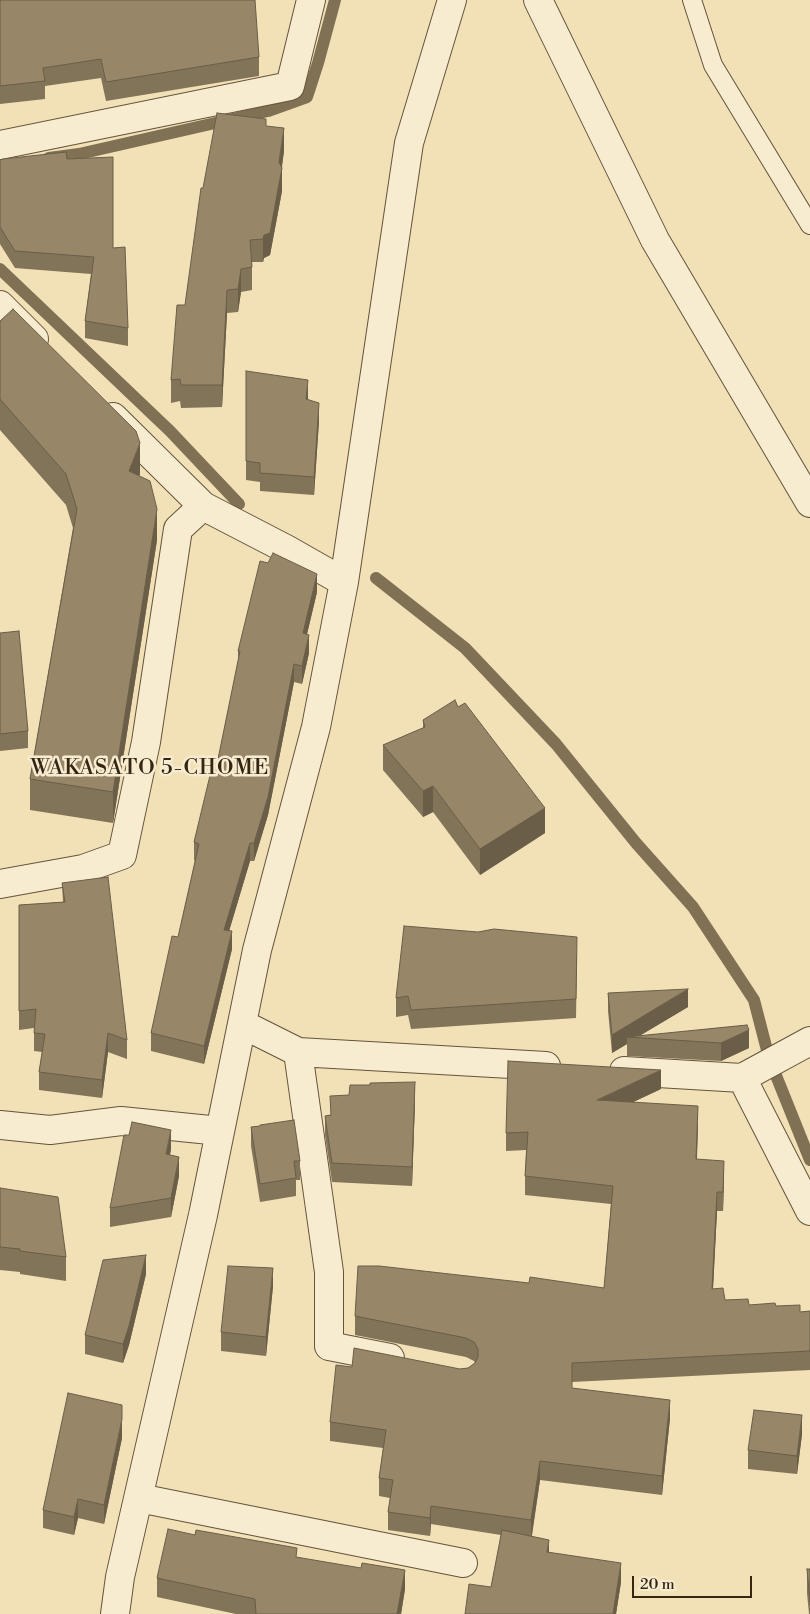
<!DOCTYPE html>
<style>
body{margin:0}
#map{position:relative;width:810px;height:1614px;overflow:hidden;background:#f2e0b6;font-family:"Libre Bodoni",serif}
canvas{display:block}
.scale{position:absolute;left:632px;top:1576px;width:120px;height:22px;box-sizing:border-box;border:2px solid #352614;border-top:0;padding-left:6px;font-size:15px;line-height:18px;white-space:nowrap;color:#352614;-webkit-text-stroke:4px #f7ebd0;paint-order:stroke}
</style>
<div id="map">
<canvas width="810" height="1614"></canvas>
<div class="scale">20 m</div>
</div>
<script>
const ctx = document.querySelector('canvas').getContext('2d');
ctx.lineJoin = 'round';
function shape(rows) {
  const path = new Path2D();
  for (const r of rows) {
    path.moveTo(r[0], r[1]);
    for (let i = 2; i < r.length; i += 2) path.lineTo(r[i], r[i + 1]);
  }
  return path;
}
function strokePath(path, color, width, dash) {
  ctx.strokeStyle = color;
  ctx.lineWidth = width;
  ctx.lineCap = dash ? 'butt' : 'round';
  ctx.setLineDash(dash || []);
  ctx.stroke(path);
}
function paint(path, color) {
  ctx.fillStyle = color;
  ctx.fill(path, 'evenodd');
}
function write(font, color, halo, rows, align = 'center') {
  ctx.font = font + ' "Libre Bodoni",serif';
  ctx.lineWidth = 5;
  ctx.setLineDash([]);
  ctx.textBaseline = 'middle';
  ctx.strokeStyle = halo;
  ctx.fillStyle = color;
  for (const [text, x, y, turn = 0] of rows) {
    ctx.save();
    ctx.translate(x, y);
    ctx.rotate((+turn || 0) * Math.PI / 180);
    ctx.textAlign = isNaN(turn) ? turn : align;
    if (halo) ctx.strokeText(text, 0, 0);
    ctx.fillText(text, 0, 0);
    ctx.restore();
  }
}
const stream = shape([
 [49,158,79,154,268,111,307,97,318,63,335,0],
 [0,269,170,431,239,504],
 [376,578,465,648,556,744,636,843,693,907,754,1000,769,1058,810,1160]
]);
const lane = shape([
 [692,0,713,65,810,225]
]);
const street = shape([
 [538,0,655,240,810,503],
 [0,145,290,86,311,0],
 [0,305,34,339],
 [113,417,203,506],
 [0,884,83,869,122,855,146,742,178,529,203,506,286,549,344,582],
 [242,1024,298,1052,546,1066],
 [298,1052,329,1272,329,1346,390,1358],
 [624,1071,742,1078,810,1041],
 [742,1078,810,1211],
 [0,1125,50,1130,121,1121,220,1131],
 [139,1498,463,1563],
 [115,1614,120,1577,203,1215,257,950,316,727,344,582,409,143,452,0]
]);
const wall = shape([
 [0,0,259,57,259,76,106,101,101,78,45,86,45,99,0,104],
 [284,151,282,167,282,191,270,255,264,258,263,262,252,262,252,290,241,292,238,312,227,313,222,407,181,408,180,401,171,403,171,380,185,305,203,188],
 [67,159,113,248,128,328,128,346,85,338,85,321,91,274,15,268,0,244,0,160],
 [0,321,140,474,139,476,157,540,113,823,30,810,30,779,73,528,66,505,0,430],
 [246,371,308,399,319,421,314,495,260,491,260,482,246,480],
 [317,592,307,634,309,653,302,684,294,682,268,815,254,861,250,861,229,931,232,949,204,1064,151,1051,151,1033,178,937,195,861,194,860,194,842,217,764,238,661,238,651],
 [0,633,28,731,28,748,0,751],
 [458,707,545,833,480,875,433,812,423,817,383,770,383,745,423,728,423,720],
 [62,883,127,1040,127,1059,108,1052,102,1098,39,1090,39,1072,42,1052,34,1051,34,1028,19,1030,19,905,63,902],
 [478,932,577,955,576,1018,411,1029,408,1015,396,1017,396,998],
 [608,993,688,1007,639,1036,747,1025,749,1048,721,1061,627,1056,627,1044,612,1053,608,1011],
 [370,1085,415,1101,412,1186,332,1182,325,1135,325,1116,330,1115,349,1095],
 [661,1089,633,1102,698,1124,697,1159,724,1179,723,1211,717,1211,713,1289,725,1300,749,1305,776,1306,800,1312,810,1311,810,1370,572,1382,572,1388,670,1418,662,1495,540,1480,532,1536,549,1553,621,1582,616,1614,465,1614,491,1587,501,1535,431,1524,430,1536,388,1530,388,1512,390,1498,379,1496,379,1478,383,1448,330,1441,330,1422,352,1367,460,1369,468,1368,475,1363,474,1361,466,1357,355,1335,355,1316,529,1283,604,1288,611,1204,525,1195,525,1176,526,1150,506,1151,506,1133],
 [251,1127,300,1161,300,1180,296,1180,296,1196,260,1202,251,1146],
 [171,1149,170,1155,179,1176,171,1217,110,1227,110,1208],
 [0,1188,66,1257,66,1281,20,1274,20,1272,0,1270],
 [146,1274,129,1345,123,1363,85,1354,85,1335],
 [273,1286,266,1356,221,1351,221,1332],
 [802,1434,797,1474,748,1469,748,1450],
 [122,1438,104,1524,78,1518,74,1535,43,1528,43,1510],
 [297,1557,405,1589,401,1614,236,1614,157,1597,157,1578],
 [807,1569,810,1569,810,1614,809,1614,807,1593]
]);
const shadedWall = shape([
 [284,128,284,151,279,185,279,162],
 [282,168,282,191,270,255,264,258,263,262,263,239],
 [241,269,241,292,238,312,238,289],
 [227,290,227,313,222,407,222,385],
 [308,380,308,399,306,417,306,399],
 [319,403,319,421,314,495,314,477],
 [140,443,140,474,129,502,129,471],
 [157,509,157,540,113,823,113,792],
 [317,574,317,592,303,651,303,633],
 [309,635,309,653,302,684,302,666],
 [294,664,294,682,268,815,254,861,254,843],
 [433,786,433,812,423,817,423,791],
 [545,808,545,833,480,875,480,849],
 [250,843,250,861,224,948,224,930],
 [232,931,232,949,204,1064,204,1046],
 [688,989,688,1007,636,1038,627,1037,627,1044,612,1053,612,1035],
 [749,1030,749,1048,721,1061,721,1043],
 [108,1033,108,1052,102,1098,102,1080],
 [661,1070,661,1089,597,1119,597,1100],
 [415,1082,415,1101,412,1186,412,1167],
 [698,1106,698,1124,696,1178,696,1159],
 [171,1130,171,1149,166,1173,166,1154],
 [179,1157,179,1176,171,1217,171,1198],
 [724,1161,724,1179,723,1211,723,1192],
 [717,1192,717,1211,712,1308,712,1289],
 [146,1255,146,1274,129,1345,123,1363,123,1344],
 [273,1268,273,1286,266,1356,266,1337],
 [670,1400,670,1418,662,1495,662,1476],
 [802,1415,802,1434,797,1474,797,1456],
 [122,1419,122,1438,104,1524,104,1505],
 [540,1461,540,1480,531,1539,531,1520],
 [78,1499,78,1518,74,1535,74,1517],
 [431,1506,431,1524,430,1536,430,1518],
 [549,1540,549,1558,547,1552],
 [621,1563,621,1582,616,1614,613,1614],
 [405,1570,405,1589,401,1614,397,1614]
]);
const building = shape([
 [0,0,255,0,259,57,106,82,101,59,43,68,45,81,0,86,0,0],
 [217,113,266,119,266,126,284,128,279,162,282,168,270,233,264,235,263,239,250,240,252,267,241,269,238,289,227,290,222,385,181,385,180,379,171,380,177,305,185,305,201,188,203,188,217,113],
 [66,152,67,159,113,157,113,248,125,247,128,328,85,321,94,257,15,251,0,227,0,160,3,159,66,152],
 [13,309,136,431,140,443,129,471,150,481,157,509,113,792,30,779,77,509,66,474,0,399,0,321,13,309],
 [246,371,308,380,306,399,319,403,314,477,260,473,260,463,246,461,246,371],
 [273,553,317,574,303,633,309,635,302,666,294,664,268,797,254,843,250,843,224,930,232,931,204,1046,151,1033,172,936,178,937,199,844,194,842,213,763,217,764,240,651,238,651,260,561,268,563,273,553],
 [19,631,28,731,0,734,0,633,19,631],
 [455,700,458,707,465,703,545,808,480,849,433,786,423,791,383,745,425,727,423,720,455,700],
 [108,877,127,1040,108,1033,102,1080,39,1072,45,1034,34,1033,36,1009,19,1011,19,905,65,902,62,883,108,877],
 [404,926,478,932,494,929,577,937,576,999,411,1010,408,996,396,998,404,926],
 [688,989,612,1035,608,993,688,989],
 [747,1025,749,1030,721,1043,627,1037,747,1025],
 [508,1061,661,1070,597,1100,698,1106,696,1159,724,1161,723,1192,717,1192,712,1289,723,1288,725,1300,748,1299,749,1305,775,1303,776,1306,800,1305,800,1312,810,1311,810,1351,572,1363,572,1388,670,1400,662,1476,540,1461,531,1520,431,1506,430,1518,388,1512,393,1480,379,1478,386,1430,330,1422,336,1365,352,1367,354,1348,460,1369,468,1368,475,1363,478,1357,478,1349,474,1342,466,1338,355,1316,358,1266,379,1266,529,1283,530,1277,604,1288,613,1186,525,1176,528,1132,506,1133,508,1061],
 [415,1082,412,1167,332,1163,325,1116,331,1115,330,1096,349,1095,350,1085,370,1085,370,1083,415,1082],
 [294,1120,300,1161,294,1161,296,1178,260,1184,251,1127,260,1126,260,1125,294,1120],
 [132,1122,171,1130,166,1154,179,1157,171,1198,110,1208,124,1135,129,1135,132,1122],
 [0,1188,58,1197,66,1257,20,1251,20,1249,0,1247,0,1188],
 [146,1255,129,1326,123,1344,85,1335,103,1260,146,1255],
 [228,1266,273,1268,266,1337,221,1332,228,1266],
 [68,1393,122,1405,122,1419,104,1505,78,1499,74,1517,43,1510,68,1393],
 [754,1410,802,1415,797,1456,748,1450,754,1410],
 [168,1529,195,1535,196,1530,297,1548,296,1557,361,1568,362,1563,405,1570,397,1614,256,1614,255,1599,157,1578,168,1529],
 [502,1530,549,1540,547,1552,621,1563,613,1614,465,1614,469,1584,491,1587,502,1530],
 [807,1569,810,1569,810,1602,807,1569]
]);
const neighbourhoodNames = [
 ["WAKASATO 5-CHOME",150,769]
];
strokePath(stream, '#807054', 12);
strokePath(lane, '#64543c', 20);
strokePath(street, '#64543c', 30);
strokePath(lane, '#f7ebd0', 18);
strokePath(street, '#f7ebd0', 28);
paint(wall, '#827459');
paint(shadedWall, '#6a5e49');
paint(building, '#978768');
strokePath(building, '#6a5e49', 1);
ctx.letterSpacing = '1px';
write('21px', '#352614', '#f7ebd0', neighbourhoodNames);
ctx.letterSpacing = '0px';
</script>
